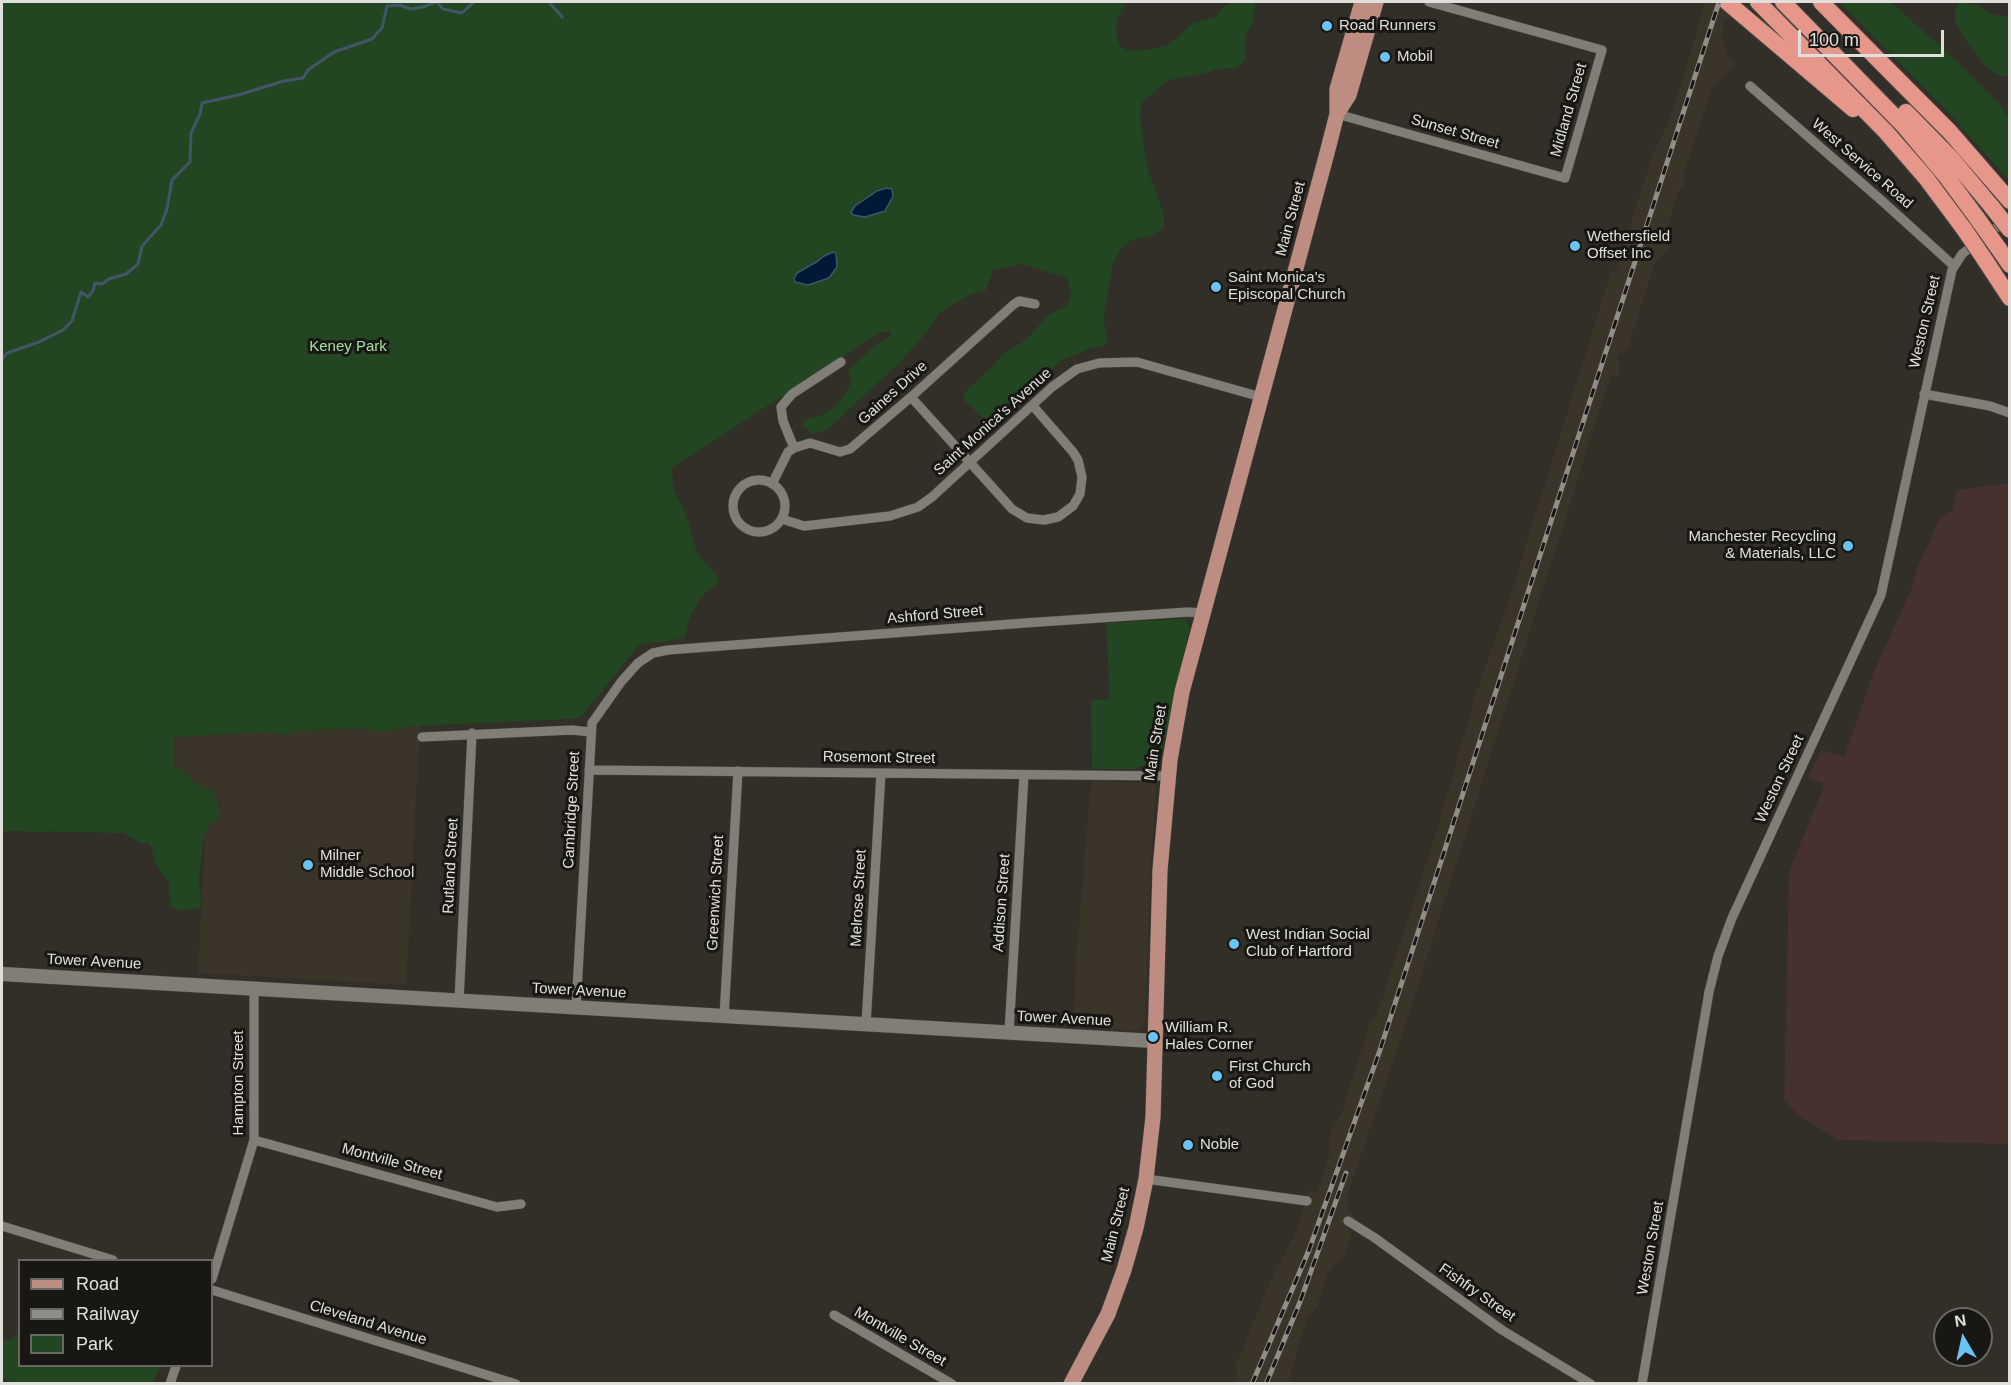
<!DOCTYPE html>
<style>
body{margin:0}
#map{position:relative;width:2011px;height:1385px;overflow:hidden;background:#312f28;font-family:Helvetica,sans-serif}
canvas{display:block}
.frame{position:absolute;inset:0;border:3px solid #e1dfdb;pointer-events:none}
.legend{position:absolute;left:18px;top:1259px;width:195px;height:108px;box-sizing:border-box;background:#181714;border:2px solid #686764;margin:0;padding:8px 10px;list-style:none;font-size:18px;color:#e1dfdb}
.legend li{display:flex;align-items:center;gap:12px;height:30px}
.legend b{width:30px;border:2px solid #686764}
.north{position:absolute;left:1933px;top:1307px;width:60px;height:60px;box-sizing:border-box;background:#181714;border:2px solid #686764;border-radius:50%;rotate:351deg;font-size:16px;font-weight:700;line-height:24px;text-align:center;color:#e1dfdb}
.north::after{content:'';display:block;margin:auto;width:21px;height:27px;background:#6bc3f2;clip-path:polygon(50% 0,100% 100%,50% 72%,0 100%)}
.scale{position:absolute;left:1798px;top:30px;width:146px;height:27px;box-sizing:border-box;border:3px solid #e1dfdb;border-top:0;padding-left:8px;font-size:18px;line-height:21px;white-space:nowrap;color:#e1dfdb;-webkit-text-stroke:4px #181714;paint-order:stroke}
</style>
<div id="map">
<canvas width="2011" height="1385"></canvas>
<div class="frame"></div>
<ul class="legend">
<li><b style="height:8px;background:#be8d82"></b>Road</li>
<li><b style="height:8px;background:#908e89"></b>Railway</li>
<li><b style="height:16px;background:#234622"></b>Park</li>
</ul>
<div class="north">N</div>
<div class="scale">100 m</div>
</div>
<script>
const ctx = document.querySelector('canvas').getContext('2d');
ctx.lineJoin = 'round';
function paint(path, color) {
  ctx.fillStyle = color;
  ctx.fill(path, 'evenodd');
}
function shape(rows) {
  const path = new Path2D();
  for (const r of rows) {
    if (r.length === 3) {
      path.moveTo(r[0] + r[2], r[1]);
      path.arc(r[0], r[1], r[2], 0, 2 * Math.PI);
      continue;
    }
    path.moveTo(r[0], r[1]);
    for (let i = 2; i < r.length; i += 2) path.lineTo(r[i], r[i + 1]);
  }
  return path;
}
function strokePath(path, color, width, dash) {
  ctx.strokeStyle = color;
  ctx.lineWidth = width;
  ctx.lineCap = dash ? 'butt' : 'round';
  ctx.setLineDash(dash || []);
  ctx.stroke(path);
}
function write(font, color, halo, rows, align = 'center') {
  ctx.font = font + ' Helvetica,sans-serif';
  ctx.lineWidth = 6;
  ctx.setLineDash([]);
  ctx.textBaseline = 'middle';
  ctx.strokeStyle = halo;
  ctx.fillStyle = color;
  for (const [text, x, y, turn = 0] of rows) {
    ctx.save();
    ctx.translate(x, y);
    ctx.rotate((+turn || 0) * Math.PI / 180);
    ctx.textAlign = isNaN(turn) ? turn : align;
    if (halo) ctx.strokeText(text, 0, 0);
    ctx.fillText(text, 0, 0);
    ctx.restore();
  }
}
const built = shape([
 [1706,2,1715,2,1732,16,1724,20,1722,36,1728,56,1736,66,1712,87,1683,177,1685,182,1683,187,1679,190,1663,241,1670,247,1655,263,1627,350,1619,354,1617,359,1620,365,1618,377,1611,374,1408,1017,1348,1193,1348,1208,1354,1217,1350,1227,1352,1230,1345,1254,1328,1273,1317,1308,1307,1318,1288,1383,1233,1384,1238,1370,1235,1368,1270,1282,1297,1229,1309,1190,1317,1192,1330,1152,1329,1140,1333,1123,1341,1116,1369,1025,1377,1015,1438,826,1475,697,1511,593,1611,272,1616,270,1653,154,1670,119],
 [420,725,406,985,198,973,205,834,177,834,172,736],
 [1091,781,1155,783,1156,786,1151,863,1145,1022,1142,1029,1136,1031,1074,1024,1075,974]
]);
const industrial = shape([
 [2009,483,2009,1144,1838,1140,1799,1116,1784,1100,1789,871,1825,784,1807,778,1822,750,1844,757,1875,669,1912,588,1917,569,1939,520,1952,510,1957,490]
]);
const green = shape([
 [2,2,1125,2,1118,17,1116,31,1119,45,1126,50,1149,50,1165,46,1171,43,1193,23,1215,17,1224,6,1234,2,1254,2,1255,5,1254,19,1245,38,1246,58,1242,64,1236,68,1217,69,1204,74,1168,80,1142,102,1140,116,1147,167,1164,215,1164,228,1153,235,1130,241,1120,250,1113,262,1105,309,1104,321,1107,339,1105,346,1091,348,1061,361,1015,398,999,415,993,418,983,418,965,401,963,394,992,367,1002,355,1026,340,1048,315,1069,305,1071,292,1067,278,1022,264,993,270,986,290,971,294,940,312,926,333,899,363,827,430,812,434,801,424,808,419,822,415,837,405,850,385,851,378,848,370,877,344,891,336,890,331,879,333,672,468,673,489,686,515,698,556,718,576,719,583,710,588,699,600,689,619,685,637,666,642,645,643,638,646,581,717,569,719,412,726,388,731,374,731,370,728,293,731,291,734,285,735,266,732,173,737,174,767,182,770,195,783,213,791,220,811,219,817,208,826,204,836,199,876,201,905,199,908,183,911,170,907,169,883,154,862,152,849,148,843,141,843,123,833,2,831],
 [1840,2,1891,2,1953,58,2000,105,2009,118,2009,180,1949,113],
 [1959,2,1976,5,1989,13,2003,17,2009,15,2008,77,1997,75,1985,65,1968,44,1955,22,1955,11],
 [1185,619,1190,627,1162,752,1159,752,1158,763,1154,766,1137,767,1136,769,1092,769,1091,700,1110,699,1106,623],
 [19,1332,20,1366,161,1366,152,1383,14,1383,2,1378,2,1340,12,1340]
]);
const water = shape([
 [886,188,892,189,893,196,885,211,865,217,853,215,851,212,855,206,877,191,886,188],
 [833,252,836,254,837,267,829,278,808,285,795,282,794,279,797,273,818,261,824,256,833,252]
]);
const stream = shape([
 [437,2,443,9,462,13,474,2],
 [549,2,562,17],
 [2,359,7,353,39,342,63,330,72,321,81,292,88,297,93,291,95,283,102,284,109,279,126,274,138,264,142,246,161,225,167,209,172,180,190,162,191,133,200,114,202,103,238,95,284,81,303,78,308,70,334,52,372,39,382,28,387,6,399,5,411,9,423,7,436,2]
]);
const street = shape([
 [1750,86,1881,200,1954,266],
 [1337,114,1565,178,1602,50,1429,2],
 [1924,394,1990,406,2010,413],
 [911,397,1012,509,1027,518,1044,520,1058,517,1073,506,1080,494,1082,477,1078,460,1073,452,1033,406],
 [794,448,783,421,781,407,792,394,841,362],
 [759,506,26],
 [772,484,788,452,794,448,810,443,840,452,850,449,911,397,1013,305,1019,301,1035,304],
 [782,519,804,526,890,516,918,507,932,497,1052,387,1077,369,1099,363,1137,362,1261,397],
 [422,737,572,730,590,732],
 [589,770,1168,776],
 [459,1001,472,733],
 [576,1008,592,723,621,682,638,663,653,653,668,650,1025,623,1188,612,1204,613],
 [724,1017,738,771],
 [866,1024,881,773],
 [1009,1033,1024,775],
 [254,1140,497,1207,521,1204],
 [1146,1179,1307,1201],
 [1348,1221,1375,1238,1502,1330,1591,1384],
 [2,1226,113,1260],
 [212,1279,254,1140,254,988],
 [212,1290,516,1384],
 [834,1315,952,1384],
 [170,1384,176,1366],
 [1642,1384,1709,992,1718,956,1732,918,1881,595,1952,270,1962,254,2005,221]
]);
const secondary = shape([
 [2,974,1154,1041]
]);
const primary = shape([
 [1337,114,1349,95,1376,2],
 [1071,1384,1108,1314,1124,1270,1136,1228,1146,1179,1153,1117,1160,870,1170,760,1182,692,1327,153,1337,114,1337,89,1362,2]
]);
const highway = shape([
 [1727,2,1853,109],
 [1758,2,1886,132,1926,178,1964,229],
 [1783,2,1905,127,1946,176,1977,218],
 [1821,2,1950,132,2010,201],
 [1906,112,1952,159,1992,207],
 [1999,249,2010,265],
 [1985,260,2010,298]
]);
const rail = shape([
 [1252,1384,1309,1250,1380,1050,1719,2],
 [1266,1384,1300,1302,1346,1173]
]);
const highwayBridge = shape([
 [1992,207,2010,230],
 [1977,218,1999,249],
 [1964,229,1985,260]
]);
const markers = [
 [1327,26,6,"#6bc3f2"],
 [1385,57,6,"#6bc3f2"],
 [1575,246,6,"#6bc3f2"],
 [1216,287,6,"#6bc3f2"],
 [1848,546,6,"#6bc3f2"],
 [308,865,6,"#6bc3f2"],
 [1234,944,6,"#6bc3f2"],
 [1153,1037,6,"#6bc3f2"],
 [1217,1076,6,"#6bc3f2"],
 [1188,1145,6,"#6bc3f2"]
];
const poiNames = [
 ["Road Runners",1339,26],
 ["Mobil",1397,57],
 ["Wethersfield",1587,237],
 ["Offset Inc",1587,254],
 ["Saint Monica's",1228,278],
 ["Episcopal Church",1228,295],
 ["Manchester Recycling",1836,537,"right"],
 ["& Materials, LLC",1836,554,"right"],
 ["Milner",320,856],
 ["Middle School",320,873],
 ["West Indian Social",1246,935],
 ["Club of Hartford",1246,952],
 ["William R.",1165,1028],
 ["Hales Corner",1165,1045],
 ["First Church",1229,1067],
 ["of God",1229,1084],
 ["Noble",1200,1145]
];
const streetNames = [
 ["Midland Street",1569,110,-74],
 ["Sunset Street",1455,132,16],
 ["West Service Road",1862,164,41],
 ["Main Street",1291,219,-75],
 ["Weston Street",1925,322,-77],
 ["Gaines Drive",893,393,-42],
 ["Saint Monica's Avenue",993,422,-42],
 ["Ashford Street",935,615,-5],
 ["Main Street",1156,743,-81],
 ["Rosemont Street",879,758,1],
 ["Weston Street",1780,779,-65],
 ["Cambridge Street",572,810,-87],
 ["Rutland Street",451,866,-87],
 ["Greenwich Street",716,893,-87],
 ["Melrose Street",859,898,-87],
 ["Addison Street",1002,903,-86],
 ["Tower Avenue",94,962,3],
 ["Tower Avenue",579,991,3],
 ["Tower Avenue",1064,1019,3],
 ["Hampton Street",239,1083,-90],
 ["Montville Street",392,1162,15],
 ["Main Street",1116,1225,-76],
 ["Weston Street",1651,1248,-80],
 ["Fishfry Street",1477,1293,35],
 ["Cleveland Avenue",368,1323,17],
 ["Montville Street",900,1337,30]
];
const parkNames = [
 ["Keney Park",348,347]
];
paint(built, '#3a3528');
paint(industrial, '#45312d');
paint(green, '#234622');
paint(water, '#001937');
strokePath(water, '#445468', 1.5);
strokePath(stream, '#445468', 3);
strokePath(street, '#4d4b46', 10);
strokePath(secondary, '#4d4b46', 15);
strokePath(primary, '#4d4b46', 16);
strokePath(highway, '#4d4b46', 18);
strokePath(street, '#817e77', 9);
strokePath(secondary, '#817e77', 14);
strokePath(primary, '#be8d82', 15);
strokePath(highway, '#e7978a', 16);
strokePath(rail, '#908e89', 5);
strokePath(rail, '#181714', 3, [9]);
strokePath(highwayBridge, '#4d4b46', 18, []);
strokePath(highwayBridge, '#e7978a', 16);
for (const [x, y, r, color] of markers) {
  const dot = new Path2D();
  dot.arc(x, y, r, 0, 2 * Math.PI);
  ctx.fillStyle = color;
  ctx.fill(dot);
  strokePath(dot, '#181714', 2);
}
write('15px', '#e1dfdb', '#181714', poiNames, 'left');
write('15px', '#e1dfdb', '#181714', streetNames);
write('15px', '#a0e19b', '#181714', parkNames);
</script>
